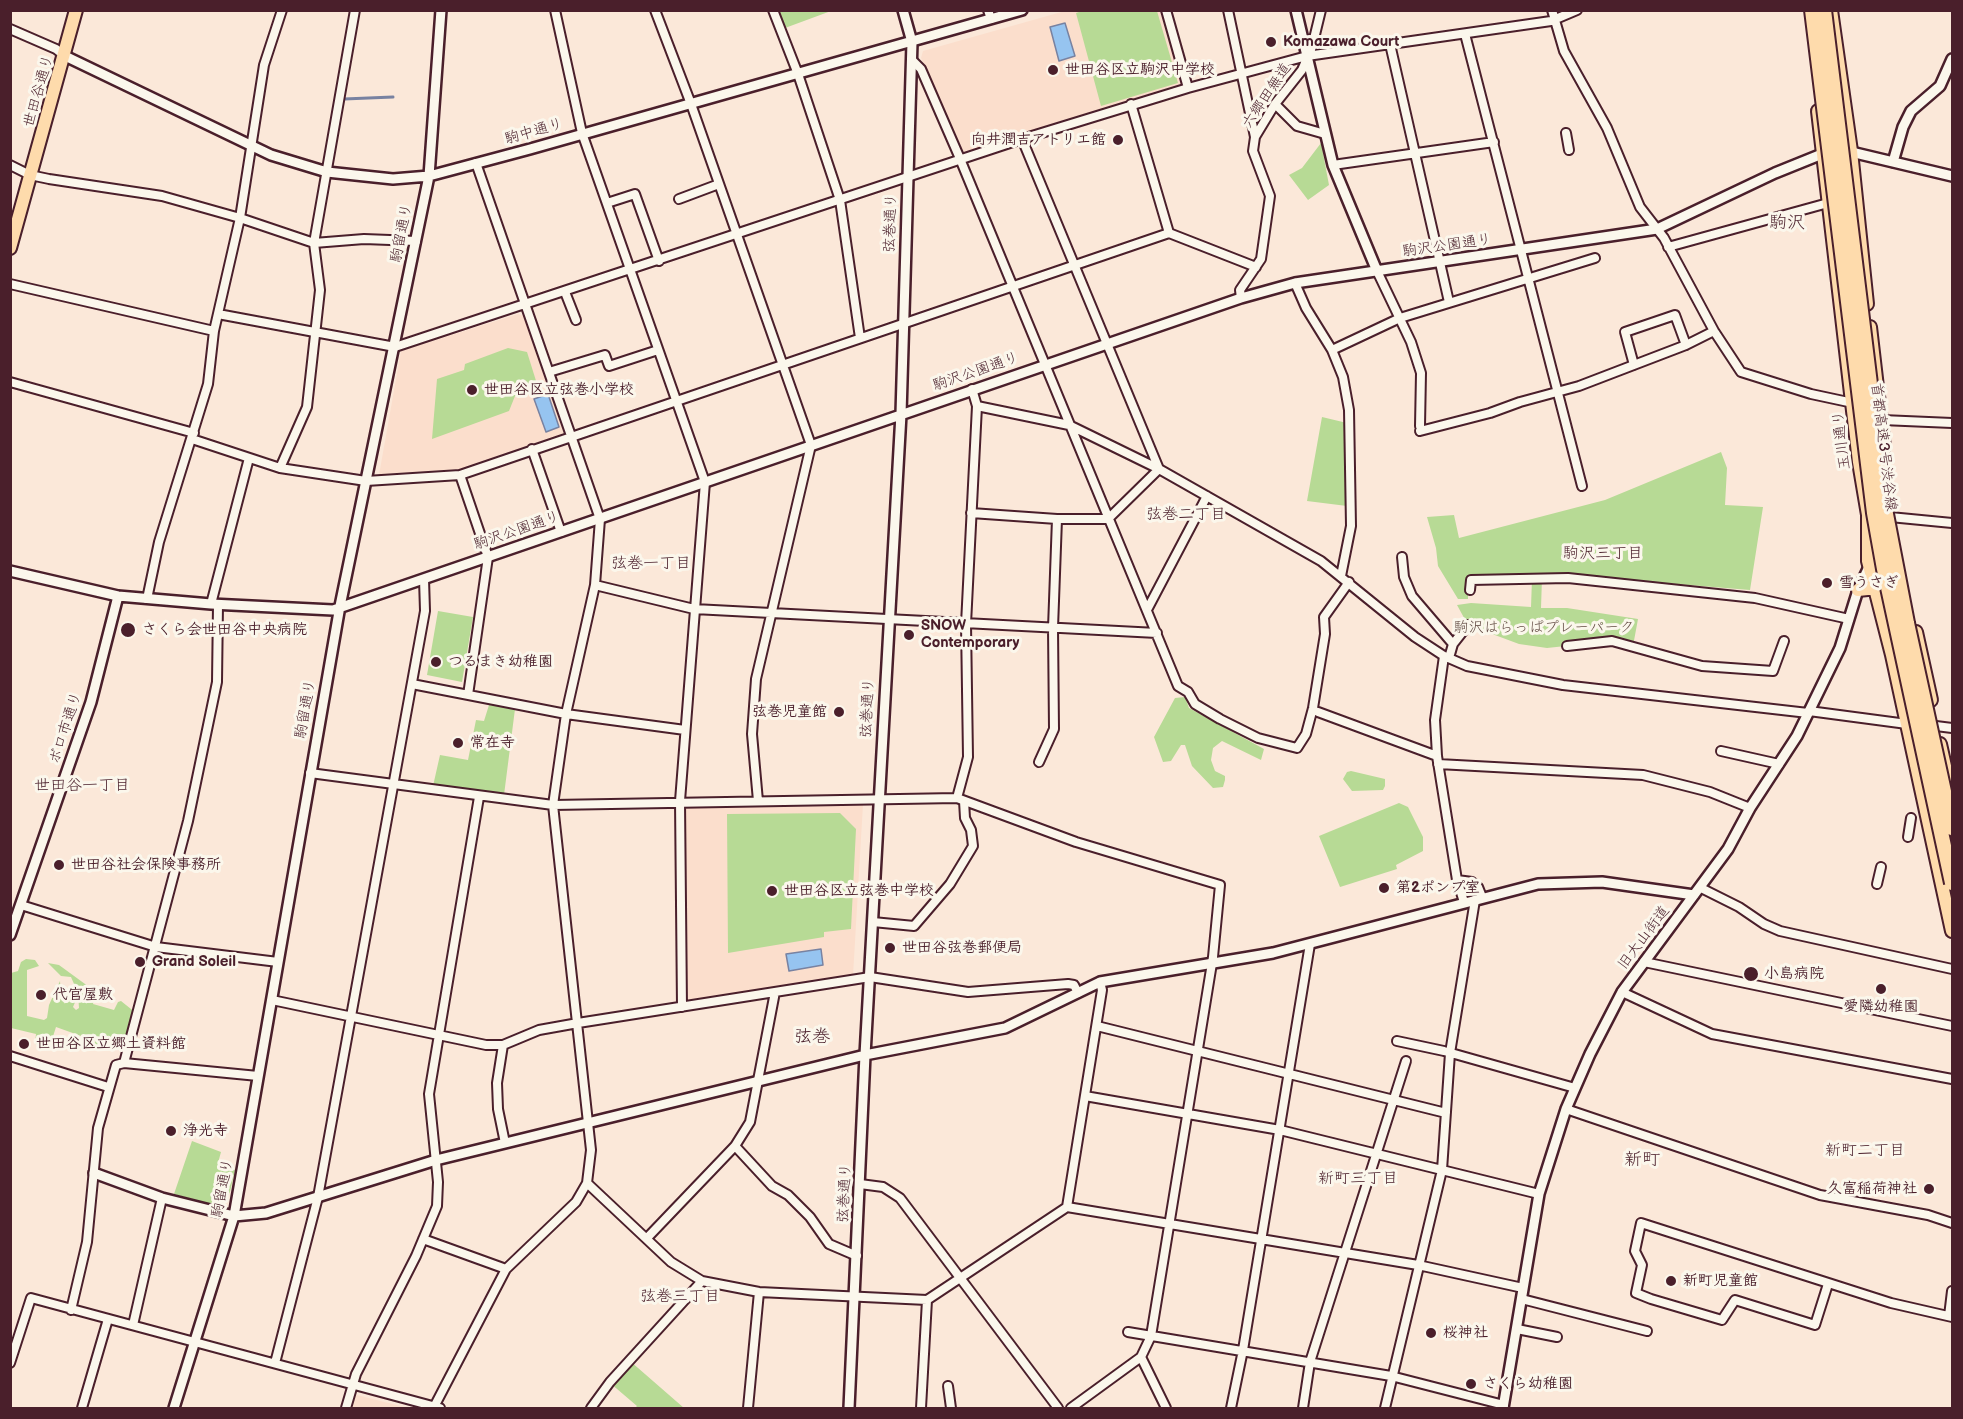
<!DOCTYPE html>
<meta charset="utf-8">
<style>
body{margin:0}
#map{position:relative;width:1963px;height:1419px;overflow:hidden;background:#fbe8d9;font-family:"Balsamiq Sans",sans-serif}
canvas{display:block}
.frame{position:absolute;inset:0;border:12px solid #4a1f2b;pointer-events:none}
</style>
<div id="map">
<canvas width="1963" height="1419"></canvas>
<div class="frame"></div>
</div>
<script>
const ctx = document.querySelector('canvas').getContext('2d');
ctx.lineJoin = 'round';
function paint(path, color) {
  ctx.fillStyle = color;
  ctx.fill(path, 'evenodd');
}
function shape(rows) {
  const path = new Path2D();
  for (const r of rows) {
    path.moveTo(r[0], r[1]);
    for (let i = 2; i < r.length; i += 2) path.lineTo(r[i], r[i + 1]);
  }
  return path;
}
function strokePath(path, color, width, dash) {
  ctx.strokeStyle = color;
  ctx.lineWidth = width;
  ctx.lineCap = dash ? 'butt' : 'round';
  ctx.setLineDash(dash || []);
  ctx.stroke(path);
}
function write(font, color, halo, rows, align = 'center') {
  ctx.font = font + ' "Balsamiq Sans","Klee One",sans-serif';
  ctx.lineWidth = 6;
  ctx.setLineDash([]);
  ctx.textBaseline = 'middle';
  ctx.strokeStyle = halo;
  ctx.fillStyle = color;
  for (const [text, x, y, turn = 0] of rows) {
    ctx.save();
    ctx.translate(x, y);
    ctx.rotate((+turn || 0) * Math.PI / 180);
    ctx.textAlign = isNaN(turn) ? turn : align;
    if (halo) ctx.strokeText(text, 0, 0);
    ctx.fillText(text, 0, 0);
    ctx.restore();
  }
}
const built = shape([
 [1065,11,1164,11,1184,83,963,153,921,58,923,51],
 [518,314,524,316,564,429,562,436,456,471,379,475,401,351],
 [863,804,853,976,686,1001,685,806],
 [353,1394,408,1408,351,1408]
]);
const green = shape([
 [1085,10,1157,11,1178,83,1101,106,1076,13],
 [779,11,831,11,785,28],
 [1321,143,1329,185,1308,200,1289,175,1302,168],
 [508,348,527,352,537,384,532,391,515,396,509,411,432,439,437,379,464,370,465,364],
 [1322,417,1347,423,1347,506,1307,501],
 [1721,452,1727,468,1725,505,1763,507,1750,590,1566,575,1468,577,1468,599,1458,599,1438,566,1436,548,1427,517,1454,515,1459,538,1605,500],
 [1542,578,1541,608,1567,608,1638,619,1633,646,1612,641,1547,648,1519,644,1468,625,1457,605,1471,603,1531,607,1532,579],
 [438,611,473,617,462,682,427,675],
 [1185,697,1189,708,1264,749,1261,760,1222,741,1213,748,1211,760,1215,771,1225,776,1225,780,1223,787,1213,788,1192,766,1185,745,1181,745,1171,761,1163,762,1154,737,1175,698],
 [489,705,515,709,504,795,433,786,440,755,468,760,476,720,484,721],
 [1351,771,1385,779,1385,786,1383,790,1352,791,1343,779,1347,772],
 [1399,803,1408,807,1423,837,1423,851,1396,865,1397,869,1340,887,1319,836],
 [840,813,856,829,851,929,824,932,824,937,728,953,727,814],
 [26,959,35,960,39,966,27,970,27,1016,44,1020,47,1018,49,1005,60,981,61,995,65,1004,67,992,72,991,76,1000,73,1007,76,1010,79,1008,78,993,71,977,61,976,48,963,59,965,96,992,93,1004,114,1010,118,1002,121,1001,136,1013,127,1048,102,1041,100,1048,94,1046,95,1041,56,1027,49,1049,35,1044,36,1034,11,1028,11,973,18,971,21,962],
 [192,1141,221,1152,218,1163,235,1170,230,1192,221,1207,174,1194],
 [630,1361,684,1408,635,1408,637,1406,610,1383]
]);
const water = shape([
 [1065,23,1075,56,1059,61,1050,27,1065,23],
 [548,394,559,427,546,432,534,399,548,394],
 [821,949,823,965,789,971,786,954,821,949]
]);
const stream = shape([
 [344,99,393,97]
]);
const minor = shape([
 [555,10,582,133,705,482,680,801,682,1007],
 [655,10,691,104,811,445,756,679,752,734,758,801],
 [773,10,798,74,840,200,860,338],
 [988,10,991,19],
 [1166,10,1188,88],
 [1228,10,1255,137],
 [1552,10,1564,51,1607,128,1640,207,1664,238,1714,331,1741,372,1811,394,1853,403],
 [10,29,56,49,65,56],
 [1465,34,1582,486],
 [1390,44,1449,302],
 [912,60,921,69,958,154,1178,686,1188,692,1195,704,1220,719,1258,738,1297,748,1306,734,1313,708,1325,634,1324,617,1349,582],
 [1131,104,1169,233],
 [1275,104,1297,126,1325,134],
 [1566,133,1569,150],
 [10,165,30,175,49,179,162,196,240,218,314,243,364,239,416,241],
 [1333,165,1494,142],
 [679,199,719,184],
 [607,203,635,194,659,261],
 [1668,247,1828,203],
 [1377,271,1411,342,1421,373,1420,426],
 [1295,283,1306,308,1332,350,1343,377,1349,410,1351,526,1341,576],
 [10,284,214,331],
 [565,292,576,320],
 [1241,298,1240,290,1261,259,1270,196,1253,151,1255,137,1275,104,1302,70,1312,47,1321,10],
 [218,314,395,347,1022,139,1188,88,1307,56,1551,21,1577,10],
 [1332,350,1400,318,1595,258],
 [1634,365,1625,332,1675,315,1686,345],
 [549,372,605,355,609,366,658,350],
 [10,382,194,433],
 [977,406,1069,425,1159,469,1321,561,1415,637,1444,656,1467,666,1563,685,1808,713],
 [1882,420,1952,423],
 [1420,431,1490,413,1520,402,1579,386,1686,345,1714,331],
 [192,439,280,468,366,481,460,475,1169,233,1256,267],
 [532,449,561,532],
 [280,468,307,407,320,290,314,243,355,10],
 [460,475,488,557,468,695],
 [971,513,1057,519,1108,519,1159,469,1022,139],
 [1890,517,1952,523],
 [1402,557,1404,577,1412,596,1453,644,1449,658],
 [595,585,694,609,1157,633],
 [1470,590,1471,580,1568,578,1755,598,1849,619],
 [147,599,159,542,208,384,214,331,240,218,264,65,282,10],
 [211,604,249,458],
 [1148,608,1207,496],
 [1453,644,1468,625],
 [1567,646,1612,641,1702,666,1773,671,1784,641],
 [1444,656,1435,720,1437,756,1457,880,1464,902],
 [412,684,566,714,685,730],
 [1809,711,1907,724],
 [1318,712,1437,756],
 [1936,726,1952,728],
 [1721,751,1779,764],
 [1039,762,1054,729,1053,628,1057,519],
 [1438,764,1643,775,1710,792,1750,808],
 [310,773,553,805,957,798,1076,842,1220,885,1213,957,1151,1336,1141,1357,1071,1408],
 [957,798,968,757,966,624,977,406,972,389],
 [1908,837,1911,818],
 [1457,880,1472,882,1478,887,1482,897],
 [1877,884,1881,867],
 [1701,888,1739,907,1764,924,1780,931,1952,969],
 [21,905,156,947,278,962],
 [873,922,914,926,950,884,973,846,971,830,965,818,964,801],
 [1644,962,1952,1026],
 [1622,992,1712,1034,1952,1079],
 [272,1000,486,1045,503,1045,539,1030,578,1023,870,977,968,992,1068,984,1074,985,1078,993],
 [1097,1026,1446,1113],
 [1397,1041,1444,1051,1575,1088],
 [503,1045,497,1083,498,1109,505,1143],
 [10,1056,108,1087],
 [124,1063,258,1076],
 [1085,1096,1280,1130,1539,1194],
 [1566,1109,1820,1195,1928,1215,1952,1223],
 [735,1146,772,1186,788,1195,810,1217,829,1244,857,1256],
 [587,1183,671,1262,702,1281,759,1292,927,1300,1067,1207,1102,990,1100,982],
 [860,1184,883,1187,900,1198,1058,1408],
 [1067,1207,1418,1265,1523,1288],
 [647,1238,735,1146,750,1122,775,992],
 [423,1239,506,1269],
 [1828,1284,1815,1325,1735,1300,1722,1320,1651,1299,1636,1293,1642,1265,1635,1251,1641,1223,1891,1303,1952,1317],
 [1522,1299,1647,1331],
 [71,1310,87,1242,98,1128,116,1065,124,1063,188,821,217,682,218,605],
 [1949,1316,1952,1291],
 [133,1325,162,1198],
 [1517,1329,1557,1337],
 [1128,1332,1391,1376,1504,1405],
 [1141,1357,1166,1408],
 [10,1363,31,1298,440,1408],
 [275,1363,318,1197,425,611,424,579],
 [948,1386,951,1408],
 [434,1407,506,1269,576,1202,587,1183,591,1150,553,805,566,714,595,585,600,519,476,163],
 [82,1408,108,1319],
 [346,1408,356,1374,416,1256,437,1206,438,1182,429,1094,479,797],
 [591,1408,610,1382,702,1281],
 [748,1408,759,1292],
 [921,1408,927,1300],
 [1231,1408,1243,1350,1310,944],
 [1303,1408,1310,1362,1406,1061],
 [1385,1408,1442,1170,1450,1053,1475,900]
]);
const tertiary = shape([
 [1296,10,1333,165,1377,271],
 [65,56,271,155,327,172,393,179,429,176,530,149,1022,10],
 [1847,151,1952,176],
 [1893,162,1903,127,1911,111,1940,86,1952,59],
 [10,571,118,596,211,604,333,610,1241,298,1295,283,1342,276,1657,229,1775,173,1827,152],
 [10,935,91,702,118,596],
 [94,1173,162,1198,234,1216,266,1213,436,1160,865,1055,1005,1028,1100,982,1273,953,1538,884,1602,882,1694,895],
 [174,1408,234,1216,340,606,429,176,441,10],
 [849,1408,865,1055,901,414,912,42,903,10],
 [1503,1408,1539,1194,1566,1109,1590,1054,1622,992,1728,849,1750,808,1797,736,1840,648,1858,590,1879,546]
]);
const primary = shape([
 [10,248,76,10]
]);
const trunk = shape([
 [1831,10,1851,151,1867,304],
 [1818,111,1859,462,1868,515,1868,561,1892,655,1952,931],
 [1870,327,1884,447],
 [1858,590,1877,588],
 [1916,632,1931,700],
 [1940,744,1952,797]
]);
const motorwayBridge = shape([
 [1812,10,1874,513,1884,569,1952,883],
 [1824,10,1886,514,1907,623,1952,828]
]);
const markers = [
 [1271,42,6,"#4a1f2b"],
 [1053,70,6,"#4a1f2b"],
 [1118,140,6,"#4a1f2b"],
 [472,390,6,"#4a1f2b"],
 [1827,583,6,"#4a1f2b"],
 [128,630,8,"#4a1f2b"],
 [909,635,6,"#4a1f2b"],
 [436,662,6,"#4a1f2b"],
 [839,712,6,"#4a1f2b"],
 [458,743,6,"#4a1f2b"],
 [59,865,6,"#4a1f2b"],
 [1384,888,6,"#4a1f2b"],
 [772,891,6,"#4a1f2b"],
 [890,948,6,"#4a1f2b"],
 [140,962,6,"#4a1f2b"],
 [1751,974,8,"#4a1f2b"],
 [1881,989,6,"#4a1f2b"],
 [41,995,6,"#4a1f2b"],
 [24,1044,6,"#4a1f2b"],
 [171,1131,6,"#4a1f2b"],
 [1929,1189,6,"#4a1f2b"],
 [1671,1281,6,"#4a1f2b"],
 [1431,1333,6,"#4a1f2b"],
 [1471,1384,6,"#4a1f2b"]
];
const poiNames = [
 ["Komazawa Court",1283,42],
 ["世田谷区立駒沢中学校",1065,70],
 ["向井潤吉アトリエ館",1106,140,"right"],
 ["世田谷区立弦巻小学校",484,390],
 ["雪うさぎ",1839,583],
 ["SNOW",921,626],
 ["Contemporary",921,643],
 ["さくら会世田谷中央病院",142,630],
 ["つるまき幼稚園",448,662],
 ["弦巻児童館",827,712,"right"],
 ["常在寺",470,743],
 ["世田谷社会保険事務所",71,865],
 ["第2ポンプ室",1396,888],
 ["世田谷区立弦巻中学校",784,891],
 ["世田谷弦巻郵便局",902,948],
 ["Grand Soleil",152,962],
 ["小島病院",1764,974],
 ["代官屋敷",53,995],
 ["愛隣幼稚園",1881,1007,"center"],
 ["世田谷区立郷土資料館",36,1044],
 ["浄光寺",183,1131],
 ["久富稲荷神社",1917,1189,"right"],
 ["新町児童館",1683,1281],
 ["桜神社",1443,1333],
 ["さくら幼稚園",1483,1384]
];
const streetNames = [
 ["世田谷通り",39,91,-74],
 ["六郷田無道",1267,96,-56],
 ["駒中通り",534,132,-16],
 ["弦巻通り",891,223,-88],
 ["駒留通り",402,233,-79],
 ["駒沢公園通り",1447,246,-8],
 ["駒沢公園通り",976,372,-19],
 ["玉川通り",1842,440,-97],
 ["首都高速3号渋谷線",1883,447,83],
 ["駒沢公園通り",517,531,-19],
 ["弦巻通り",868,708,-87],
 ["駒留通り",306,709,-80],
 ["ボロ市通り",66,728,-72],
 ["旧大山街道",1644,938,-53],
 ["駒留通り",223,1188,-79],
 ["弦巻通り",845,1193,-87]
];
const parkNames = [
 ["駒沢はらっぱプレーパーク",1544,628]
];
const neighbourhoodNames = [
 ["弦巻二丁目",1186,515],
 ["駒沢三丁目",1603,554],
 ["弦巻一丁目",651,564],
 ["世田谷一丁目",82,786],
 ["新町二丁目",1865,1151],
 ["新町三丁目",1358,1179],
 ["弦巻三丁目",680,1297]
];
const quarterNames = [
 ["駒沢",1787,223],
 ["弦巻",812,1037],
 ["新町",1642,1160]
];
paint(built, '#fbdecc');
paint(green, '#b7da95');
paint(water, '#96c4f0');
strokePath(water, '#7882a1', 1.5);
strokePath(stream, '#7882a1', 3);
strokePath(minor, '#4a1f2b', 12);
strokePath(tertiary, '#4a1f2b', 14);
strokePath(primary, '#4a1f2b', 16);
strokePath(trunk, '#4a1f2b', 16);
strokePath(minor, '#fbf7ec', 8);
strokePath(tertiary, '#fbf7ec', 9);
strokePath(primary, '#fedbac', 12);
strokePath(trunk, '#fedbac', 12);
strokePath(motorwayBridge, '#4a1f2b', 18, []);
strokePath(motorwayBridge, '#fedbac', 14);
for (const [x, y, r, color] of markers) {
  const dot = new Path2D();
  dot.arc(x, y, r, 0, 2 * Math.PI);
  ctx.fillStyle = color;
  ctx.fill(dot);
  strokePath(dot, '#fbf7ec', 2);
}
write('bold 15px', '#4a1f2b', '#fbf7ec', poiNames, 'left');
write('15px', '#4a1f2b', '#fbf7ec', streetNames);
write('15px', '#654e46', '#fbf7ec', parkNames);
write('16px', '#4a1f2b', '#fbf7ec', neighbourhoodNames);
write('18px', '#4a1f2b', '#fbf7ec', quarterNames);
</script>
